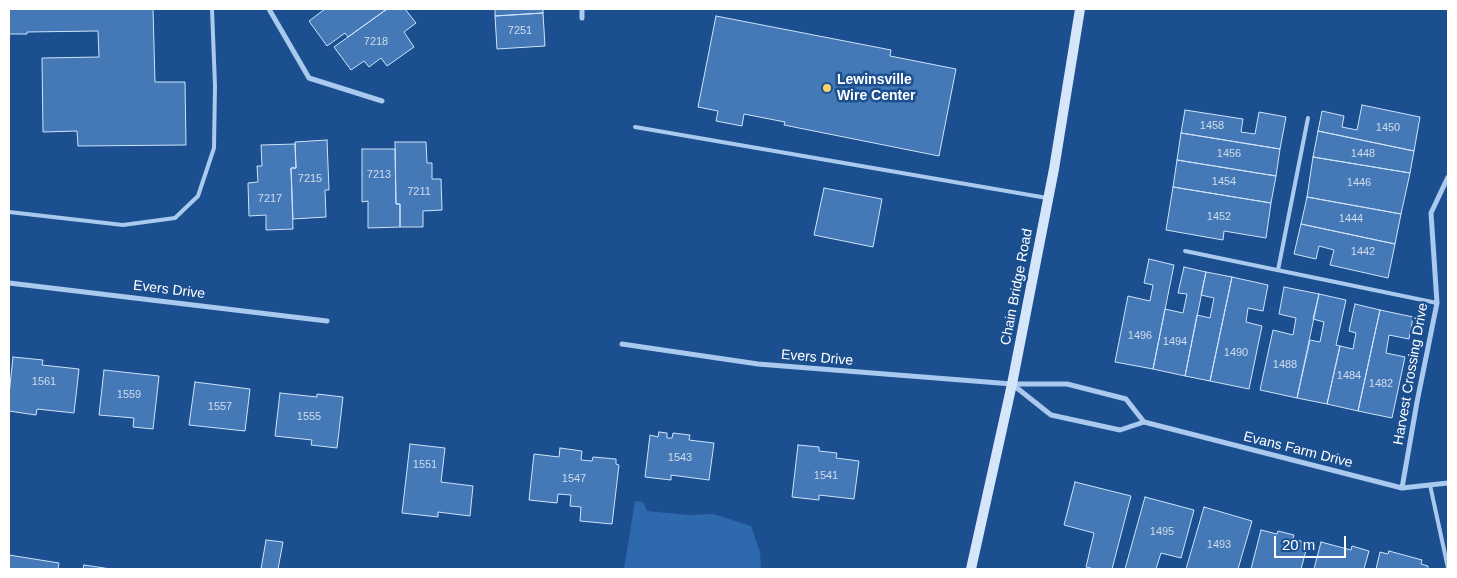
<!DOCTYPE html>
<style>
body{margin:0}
#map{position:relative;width:1457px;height:578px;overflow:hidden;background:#1b4f8f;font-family:Helvetica,sans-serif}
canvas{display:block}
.frame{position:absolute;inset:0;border:10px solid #fff;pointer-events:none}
.scale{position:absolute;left:1274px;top:536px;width:72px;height:22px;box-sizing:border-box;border:2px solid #fff;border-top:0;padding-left:6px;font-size:15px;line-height:18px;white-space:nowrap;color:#fff;-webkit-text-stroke:4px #1b4f8f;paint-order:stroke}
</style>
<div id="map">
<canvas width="1457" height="578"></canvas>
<div class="frame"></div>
<div class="scale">20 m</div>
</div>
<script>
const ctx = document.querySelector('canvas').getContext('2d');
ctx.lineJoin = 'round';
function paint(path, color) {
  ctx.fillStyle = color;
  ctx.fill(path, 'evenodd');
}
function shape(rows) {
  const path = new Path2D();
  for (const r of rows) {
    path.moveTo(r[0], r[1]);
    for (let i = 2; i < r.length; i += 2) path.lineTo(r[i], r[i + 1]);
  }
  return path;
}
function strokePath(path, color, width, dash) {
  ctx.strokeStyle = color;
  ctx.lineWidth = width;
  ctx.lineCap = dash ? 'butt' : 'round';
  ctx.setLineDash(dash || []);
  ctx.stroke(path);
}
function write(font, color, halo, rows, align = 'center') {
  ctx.font = font + ' Helvetica,sans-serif';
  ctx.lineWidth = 5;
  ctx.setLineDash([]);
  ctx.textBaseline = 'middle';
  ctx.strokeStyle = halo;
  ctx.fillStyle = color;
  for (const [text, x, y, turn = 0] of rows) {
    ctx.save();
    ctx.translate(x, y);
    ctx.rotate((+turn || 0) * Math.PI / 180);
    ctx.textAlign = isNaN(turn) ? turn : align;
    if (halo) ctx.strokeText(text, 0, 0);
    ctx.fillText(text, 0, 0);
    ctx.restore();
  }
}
const green = shape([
 [635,501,643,502,647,511,688,515,713,514,751,526,760,552,761,569,624,569]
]);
const building = shape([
 [9,9,153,9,155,82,185,82,186,145,78,146,77,131,43,132,42,58,99,57,98,31,27,32,27,34,9,34,9,9],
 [325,9,387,9,348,37,345,33,327,46,309,21,325,9],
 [387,9,405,9,416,23,404,32,414,47,387,66,381,58,369,67,364,61,351,70,334,47,387,9],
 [495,9,543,9,543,13,495,16,495,9],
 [543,13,545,46,497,49,495,16,543,13],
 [716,16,891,50,890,56,956,69,939,156,784,125,785,122,744,114,742,126,716,121,718,111,698,107,716,16],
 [1362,105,1420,117,1414,151,1318,131,1322,111,1344,116,1342,127,1357,130,1362,105],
 [1185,110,1243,119,1241,132,1255,134,1259,112,1286,117,1280,149,1181,133,1185,110],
 [1318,131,1414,151,1410,173,1313,157,1318,131],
 [1181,133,1280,149,1276,176,1177,160,1181,133],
 [327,140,329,190,325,190,326,217,293,219,291,168,296,168,295,142,327,140],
 [395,142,426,142,427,163,432,163,432,179,441,179,442,210,423,211,423,227,400,227,400,204,396,204,395,142],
 [295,144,296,168,291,168,293,229,266,230,266,215,249,216,248,183,258,182,257,166,262,166,261,145,295,144],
 [362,149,395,149,396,204,400,204,400,227,368,228,368,201,362,202,362,149],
 [1313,157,1410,173,1401,214,1307,197,1313,157],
 [1177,160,1276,176,1271,203,1173,187,1177,160],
 [1173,187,1271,203,1266,238,1224,231,1223,240,1166,230,1173,187],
 [824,188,882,199,873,247,814,235,824,188],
 [1307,197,1401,214,1395,244,1301,224,1307,197],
 [1301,224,1395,244,1388,278,1330,265,1334,250,1319,246,1316,259,1294,254,1301,224],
 [1149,259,1174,265,1153,369,1115,362,1128,296,1150,301,1153,285,1144,283,1149,259],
 [1184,267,1206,272,1185,376,1153,369,1165,309,1183,313,1187,294,1178,293,1184,267],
 [1206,272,1232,277,1210,381,1185,376,1197,315,1210,318,1214,298,1201,295,1206,272],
 [1232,277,1268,285,1263,311,1248,308,1246,322,1262,326,1249,389,1210,381,1232,277],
 [1284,287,1319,294,1297,398,1260,390,1273,330,1293,335,1296,318,1279,314,1284,287],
 [1319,294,1346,300,1336,345,1340,346,1327,404,1297,398,1310,340,1320,342,1324,322,1313,319,1319,294],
 [1355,304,1380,310,1358,411,1327,404,1340,346,1353,349,1356,333,1349,331,1355,304],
 [1380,310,1413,317,1409,339,1389,335,1386,353,1405,357,1392,418,1358,411,1380,310],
 [13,357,43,360,42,365,79,369,74,413,37,409,36,415,9,411,9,395,13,357],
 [104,370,159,376,153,429,133,427,134,418,99,415,104,370],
 [195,382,250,389,245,431,189,425,195,382],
 [280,393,317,397,317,394,343,397,337,448,311,445,312,440,275,436,280,393],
 [659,432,667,433,667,438,672,438,673,433,690,435,689,440,714,443,709,480,671,475,671,480,645,477,650,435,658,437,659,432],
 [410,444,445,448,441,482,473,486,470,516,438,512,438,517,402,513,410,444],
 [798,445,819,447,819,451,837,453,836,458,859,461,854,499,819,495,819,500,792,497,798,445],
 [560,448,582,451,581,460,592,461,593,457,616,459,616,464,619,465,612,524,580,521,581,507,570,506,571,495,558,494,557,503,529,500,534,454,559,457,560,448],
 [1075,482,1131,496,1112,569,1094,569,1086,567,1094,533,1064,525,1075,482],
 [1145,497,1194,510,1181,558,1161,553,1156,569,1125,569,1145,497],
 [1204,507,1252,521,1238,569,1186,569,1204,507],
 [1261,530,1277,534,1278,531,1294,535,1293,539,1308,543,1301,569,1251,569,1261,530],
 [266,540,283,542,278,569,261,569,266,540],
 [1321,542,1351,550,1352,546,1369,551,1364,569,1314,569,1321,542],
 [1389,551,1422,560,1421,564,1428,566,1428,569,1376,569,1380,552,1388,554,1389,551],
 [9,555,59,563,58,569,9,569,9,555],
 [84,565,111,569,83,569,84,565]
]);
const service = shape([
 [635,127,1047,198],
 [9,212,123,225,175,218,198,196,214,148,215,86,212,9],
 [1185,251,1437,303],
 [1278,270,1308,118],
 [1430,485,1448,568]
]);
const minor = shape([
 [269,9,309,78,382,101],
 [582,9,582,18],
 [9,283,327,321],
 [622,344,758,364,1012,384,1067,384,1126,399,1144,422],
 [1012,384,1051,415,1120,430,1144,422,1402,488,1448,483],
 [1402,488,1417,402,1437,303,1431,213,1448,177]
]);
const secondary = shape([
 [971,569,1012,384,1054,169,1080,9]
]);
const markers = [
 [827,88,5,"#ffd166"]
];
const numberNames = [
 ["7251",520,31],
 ["7218",376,42],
 ["1458",1212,126],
 ["1450",1388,128],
 ["1456",1229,154],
 ["1448",1363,154],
 ["7213",379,175],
 ["7215",310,179],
 ["1454",1224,182],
 ["1446",1359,183],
 ["7211",419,192],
 ["7217",270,199],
 ["1452",1219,217],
 ["1444",1351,219],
 ["1442",1363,252],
 ["1496",1140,336],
 ["1494",1175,342],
 ["1490",1236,353],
 ["1488",1285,365],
 ["1484",1349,376],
 ["1561",44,382],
 ["1482",1381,384],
 ["1559",129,395],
 ["1557",220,407],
 ["1555",309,417],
 ["1543",680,458],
 ["1551",425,465],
 ["1541",826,476],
 ["1547",574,479],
 ["1495",1162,532],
 ["1493",1219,545]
];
const poiNames = [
 ["Lewinsville",837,80],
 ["Wire Center",837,96]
];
const streetNames = [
 ["Chain Bridge Road",1017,287,-79],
 ["Evers Drive",169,290,7],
 ["Evers Drive",817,358,5],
 ["Harvest Crossing Drive",1411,374,-80],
 ["Evans Farm Drive",1298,450,14]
];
paint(green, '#2e69ad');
paint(building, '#4478b7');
strokePath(building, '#cfe3fa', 1);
strokePath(service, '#a9c9ee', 4);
strokePath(minor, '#a9c9ee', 5);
strokePath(secondary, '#d6e6fa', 10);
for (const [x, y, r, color] of markers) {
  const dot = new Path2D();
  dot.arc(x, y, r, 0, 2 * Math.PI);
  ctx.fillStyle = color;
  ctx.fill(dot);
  strokePath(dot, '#1b4f8f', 2);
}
write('11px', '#d0dded', null, numberNames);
write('bold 14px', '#fff', '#1b4f8f', poiNames, 'left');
write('14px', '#fff', '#1b4f8f', streetNames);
</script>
